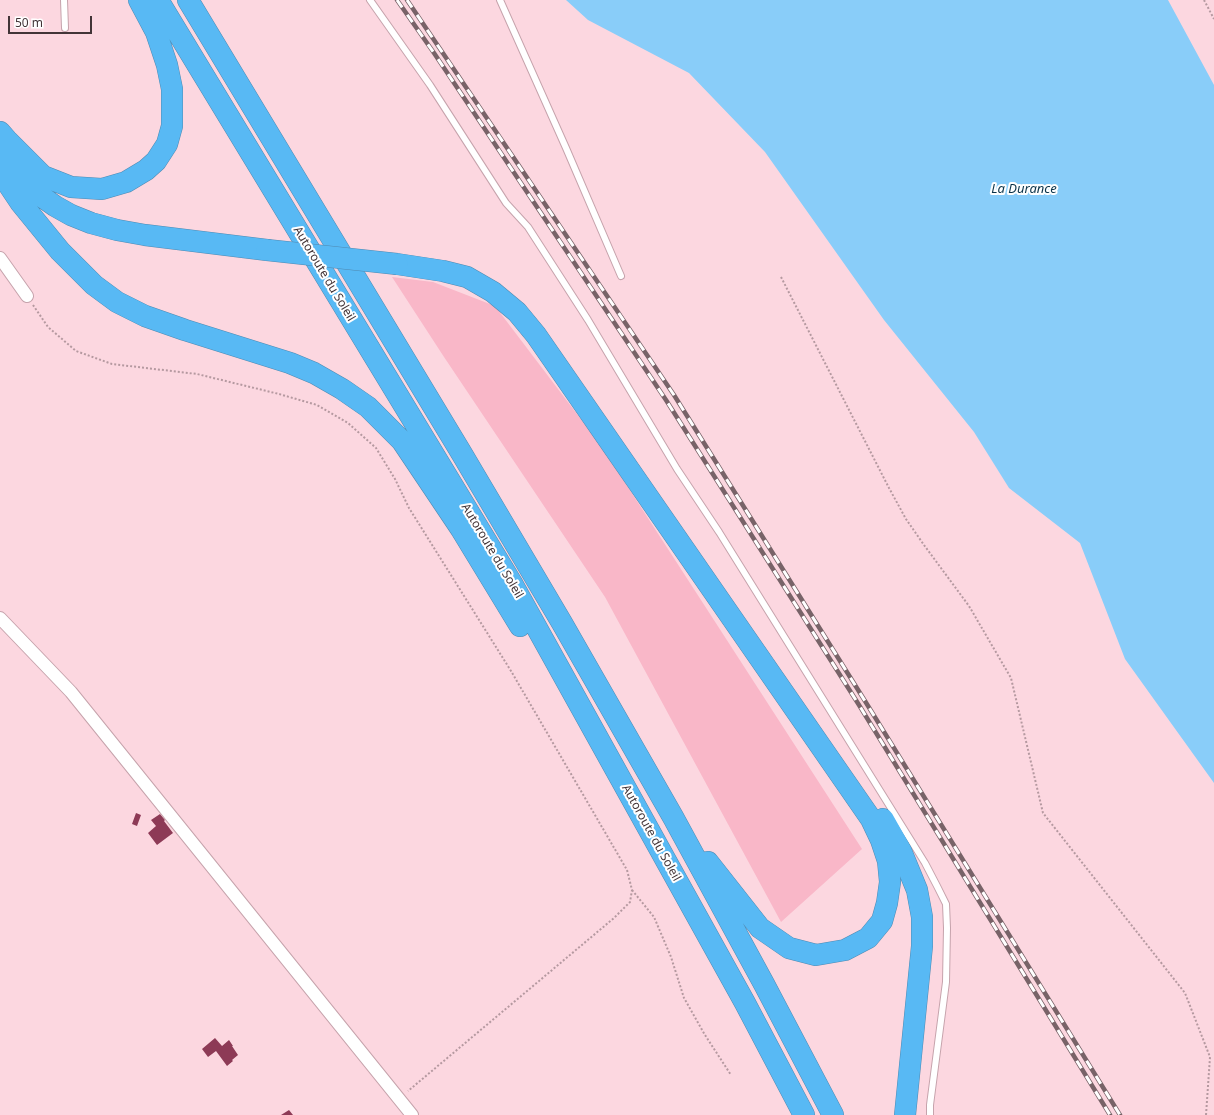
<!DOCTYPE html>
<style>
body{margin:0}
#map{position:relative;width:1214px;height:1115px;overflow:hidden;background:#fcd7e0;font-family:"Noto Sans",sans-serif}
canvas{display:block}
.scale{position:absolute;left:8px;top:16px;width:84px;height:18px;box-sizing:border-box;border:2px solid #423437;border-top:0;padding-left:5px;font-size:12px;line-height:14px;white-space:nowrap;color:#423437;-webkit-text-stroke:3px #fff;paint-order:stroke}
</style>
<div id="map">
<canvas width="1214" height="1115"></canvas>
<div class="scale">50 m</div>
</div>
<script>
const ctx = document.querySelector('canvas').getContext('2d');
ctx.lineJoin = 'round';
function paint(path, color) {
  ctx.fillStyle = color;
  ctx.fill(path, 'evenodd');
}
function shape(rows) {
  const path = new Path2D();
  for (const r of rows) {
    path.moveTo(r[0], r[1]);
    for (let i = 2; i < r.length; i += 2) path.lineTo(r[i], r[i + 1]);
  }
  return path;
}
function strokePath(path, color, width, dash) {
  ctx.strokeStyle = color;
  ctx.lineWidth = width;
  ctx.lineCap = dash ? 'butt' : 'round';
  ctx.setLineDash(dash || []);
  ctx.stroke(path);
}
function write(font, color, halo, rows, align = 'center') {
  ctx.font = font + ' "Noto Sans",sans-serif';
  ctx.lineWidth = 4;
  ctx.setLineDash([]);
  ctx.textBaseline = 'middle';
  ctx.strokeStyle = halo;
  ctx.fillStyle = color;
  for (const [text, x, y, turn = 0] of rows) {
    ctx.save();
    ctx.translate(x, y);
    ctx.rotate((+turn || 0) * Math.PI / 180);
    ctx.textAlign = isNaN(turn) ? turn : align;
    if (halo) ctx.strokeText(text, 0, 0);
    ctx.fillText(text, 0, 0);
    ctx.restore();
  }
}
const green = shape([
 [392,277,433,282,495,306,602,447,862,849,781,922,605,597,444,357]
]);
const water = shape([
 [566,0,1168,0,1214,85,1214,783,1125,659,1080,543,1009,488,974,432,884,320,765,152,689,73,588,20]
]);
const building = shape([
 [136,813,141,815,137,826,132,824],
 [160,814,165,820,164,821,173,833,157,845,148,833,156,826,151,820],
 [215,1038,222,1046,229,1040,233,1046,232,1046,238,1055,232,1060,233,1061,227,1066,216,1051,208,1057,202,1049],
 [289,1110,293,1115,281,1115]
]);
const path = shape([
 [1204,0,1214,19],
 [781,277,889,488,906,519,924,545,969,606,1011,678,1043,813,1185,993,1210,1057,1206,1115],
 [33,305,48,327,76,351,112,364,197,374,279,394,317,405,348,423,376,448,395,479,409,508,511,671,627,870,632,890,630,902,614,918,408,1091],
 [632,890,654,917,671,957,684,998,705,1035,731,1075]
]);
const lane = shape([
 [64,0,65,28],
 [370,0,430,85,506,203,528,227,588,320,677,469,719,532,925,863,937,886,946,904,947,928,946,982,930,1105,930,1115],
 [500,0,566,148,621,276]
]);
const street = shape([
 [0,258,27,296],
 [0,618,71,692,412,1115]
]);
const highway = shape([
 [158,0,513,585,745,1003,804,1115],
 [188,0,462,454,562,623,673,817,764,984,833,1115],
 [0,132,7,140,43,176,71,187,102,189,126,182,146,170,156,161,167,144,172,126,172,89,167,65,156,32,139,0],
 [0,155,23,182,38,194,55,206,71,215,91,223,117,230,145,235,267,250],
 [0,172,20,202,60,251,94,285,117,302,145,316,185,330,290,363,314,373,342,389,368,407,402,441,461,529,520,626],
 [397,264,443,271,467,277,493,292,517,312,536,335,871,819,881,840,888,861,890,882,887,903,882,921,868,938,845,950,816,955,789,948,760,928,708,862],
 [883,819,901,851,917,890,922,917,922,946,905,1115]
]);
const rail = shape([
 [397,0,434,53,666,400,859,705,1110,1115],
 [407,0,674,395,865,701,1120,1115]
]);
const highwayBridge = shape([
 [267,250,397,264]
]);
const streetNames = [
 ["Autoroute du Soleil",324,274,59],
 ["Autoroute du Soleil",492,551,59],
 ["Autoroute du Soleil",651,833,61]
];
const waterNames = [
 ["La Durance",1024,189]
];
paint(green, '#f9b7c8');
paint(water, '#89cdf9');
paint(building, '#8d3a56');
strokePath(lane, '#c6a3ac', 8);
strokePath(street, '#c6a3ac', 14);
strokePath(highway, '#508ab2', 22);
strokePath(path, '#b599a0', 2, [2, 2]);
strokePath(lane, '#fff', 6);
strokePath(street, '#fff', 12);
strokePath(highway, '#58b9f4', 21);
strokePath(rail, '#786368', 4.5);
strokePath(rail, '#fff', 3, [9]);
strokePath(highwayBridge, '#508ab2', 22, []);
strokePath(highwayBridge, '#58b9f4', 21);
write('12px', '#423437', '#fff', streetNames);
write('italic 13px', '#0b3349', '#fff', waterNames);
</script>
